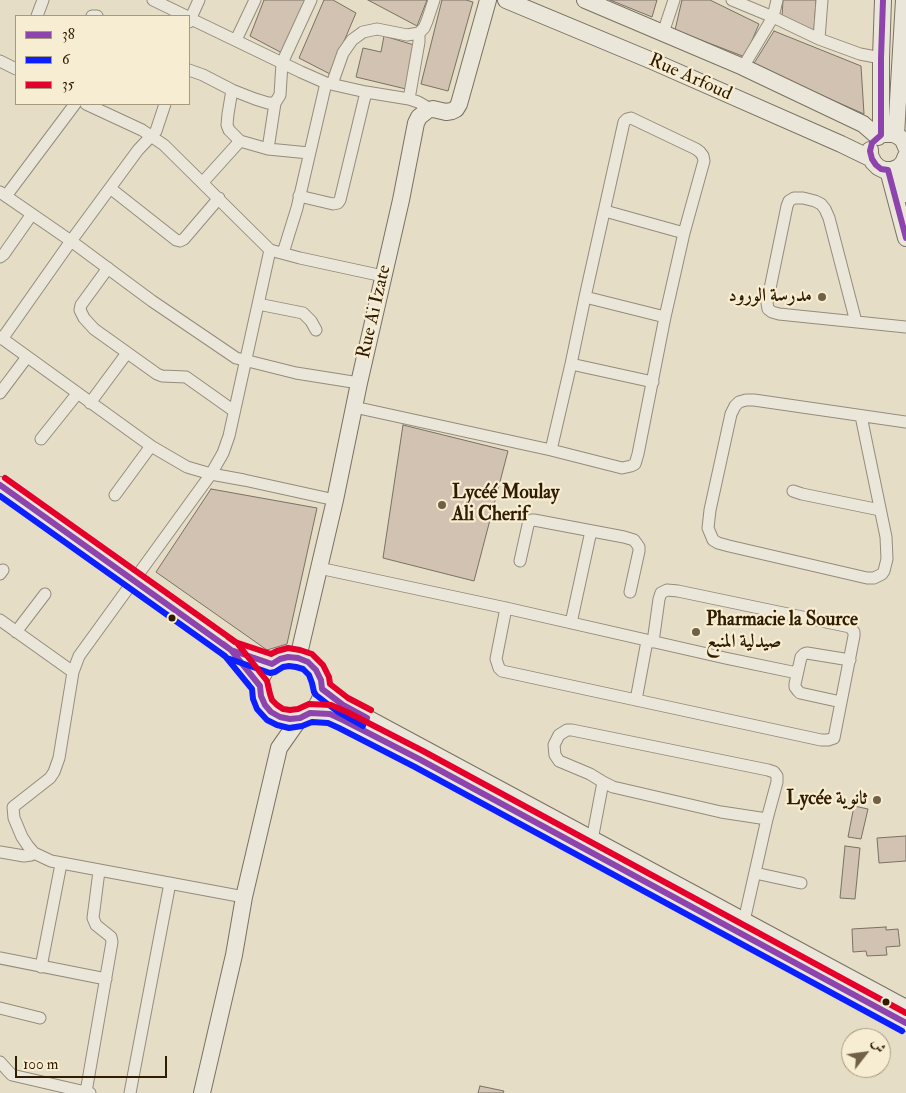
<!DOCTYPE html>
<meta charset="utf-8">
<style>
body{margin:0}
#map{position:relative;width:906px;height:1093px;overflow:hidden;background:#e6ddc6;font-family:"IM FELL Double Pica",Amiri,serif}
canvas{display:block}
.legend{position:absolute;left:15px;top:15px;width:175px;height:90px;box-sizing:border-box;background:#f7edd2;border:1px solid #a7997e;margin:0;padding:6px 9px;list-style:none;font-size:15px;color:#301c00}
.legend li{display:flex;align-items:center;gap:10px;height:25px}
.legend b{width:25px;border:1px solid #a7997e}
.north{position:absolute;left:841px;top:1028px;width:50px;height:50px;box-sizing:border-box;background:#f7edd2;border:1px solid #a7997e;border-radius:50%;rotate:60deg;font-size:14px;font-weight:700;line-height:20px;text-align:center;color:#301c00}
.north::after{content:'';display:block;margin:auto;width:18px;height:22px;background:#706045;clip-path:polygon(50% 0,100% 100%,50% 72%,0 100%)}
.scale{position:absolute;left:15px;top:1056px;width:152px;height:22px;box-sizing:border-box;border:2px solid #301c00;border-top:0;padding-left:6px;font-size:15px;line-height:18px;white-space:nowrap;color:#301c00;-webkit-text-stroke:4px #f7edd2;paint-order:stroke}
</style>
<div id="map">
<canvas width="906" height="1093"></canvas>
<ul class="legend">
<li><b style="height:6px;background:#8e44ad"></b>38</li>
<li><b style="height:6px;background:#0c20ff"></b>6</li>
<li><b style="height:6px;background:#e4002b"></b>35</li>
</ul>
<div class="north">ش</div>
<div class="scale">100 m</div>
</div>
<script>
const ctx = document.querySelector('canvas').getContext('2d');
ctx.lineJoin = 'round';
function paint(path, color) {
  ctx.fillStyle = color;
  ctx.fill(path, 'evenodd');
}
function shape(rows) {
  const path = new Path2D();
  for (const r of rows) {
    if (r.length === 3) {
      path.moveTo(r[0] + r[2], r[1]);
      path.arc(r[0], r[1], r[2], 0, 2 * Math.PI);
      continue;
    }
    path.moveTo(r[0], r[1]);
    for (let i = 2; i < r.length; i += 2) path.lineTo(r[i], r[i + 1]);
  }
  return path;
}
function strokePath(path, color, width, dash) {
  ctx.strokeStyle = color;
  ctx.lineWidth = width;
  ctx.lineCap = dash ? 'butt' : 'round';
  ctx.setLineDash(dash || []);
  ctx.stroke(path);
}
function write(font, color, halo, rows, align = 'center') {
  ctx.font = font + ' "IM FELL Double Pica",Amiri,serif';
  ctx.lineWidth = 4.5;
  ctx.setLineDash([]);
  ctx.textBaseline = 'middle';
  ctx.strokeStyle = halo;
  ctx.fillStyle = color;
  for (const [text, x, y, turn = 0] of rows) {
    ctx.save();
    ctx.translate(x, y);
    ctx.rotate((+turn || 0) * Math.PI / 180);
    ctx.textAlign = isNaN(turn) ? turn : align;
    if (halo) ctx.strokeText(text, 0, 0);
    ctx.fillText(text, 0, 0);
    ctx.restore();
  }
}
const building = shape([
 [264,0,306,0,282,53,250,36,264,0],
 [324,0,333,0,356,13,330,74,299,58,324,0],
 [368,0,427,0,417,26,368,0],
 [442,0,466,0,473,2,448,91,421,84,442,0],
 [610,0,657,0,652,17,610,0],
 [682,0,710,0,759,24,745,57,675,30,682,0],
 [783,0,816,0,814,31,782,17,783,0],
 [774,31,861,66,864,114,753,65,774,31],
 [384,36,414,45,406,89,356,77,363,48,381,52,384,36],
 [403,425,508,451,474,581,383,558,403,425],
 [211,489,317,508,287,644,267,650,156,572,211,489],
 [854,806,868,809,861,839,848,837,854,806],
 [906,836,906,861,879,863,877,838,906,836],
 [845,846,860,848,855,899,840,898,845,846],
 [886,927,886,930,898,929,900,946,886,947,887,955,867,956,866,951,853,952,852,929,886,927],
 [480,1086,504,1091,503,1093,478,1093,480,1086]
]);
const street = shape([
 [153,0,186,16],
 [732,0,773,17,819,39,860,54,881,58],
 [37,16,43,0],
 [92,16,97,16],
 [189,18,301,72,326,83,366,92,409,99,418,102,425,106,428,110],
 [189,22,199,0],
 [663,33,674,0],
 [819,39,822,0],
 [236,40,255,0],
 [0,61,16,69],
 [743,67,773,17,777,0],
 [189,70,203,75,232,90,255,99,268,103,275,103,280,95,282,63,311,0],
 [332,84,343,53,352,40,363,32,377,29,407,35,419,33,424,28,427,21,434,0],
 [409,99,419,42,419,33],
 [86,104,142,130,164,145,270,250,300,258,383,276],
 [240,141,268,149,309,153],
 [268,149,275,103],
 [203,182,240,141,229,130,227,125,228,114,232,90],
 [110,188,176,240,180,241,184,239,219,198],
 [0,192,71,241,152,301,236,358,296,373,359,383],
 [6,196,75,104],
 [299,196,333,204,338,203,340,200,366,92],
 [605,211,684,233],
 [283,253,297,208,326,83],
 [0,257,4,254,32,214],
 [108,268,81,305,80,310,84,318,94,329,157,374,162,376,186,377,234,411],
 [585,297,665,317],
 [258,304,303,313,311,321,316,330],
 [856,322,829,218,825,209,821,204,815,201,803,198,794,198,789,201,787,206,767,303,768,309,772,312,779,314,906,327],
 [0,337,151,446,187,467,211,474,244,480,335,500],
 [2,339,71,241,138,150,156,131,165,104],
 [571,364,653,382],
 [0,393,27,357],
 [90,403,127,353],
 [354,407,551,450,622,468,631,466,635,464,638,454,665,317,684,233,704,161,703,156,700,152,696,149,631,118,627,119,624,122,585,297,571,364,551,450],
 [861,416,886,537,887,559,884,571,882,574,874,578,867,578,729,546,718,543,713,540,708,528,710,510,731,414,735,406,739,402,746,400,754,400,906,422],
 [41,439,77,394],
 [793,491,802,494,880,510],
 [115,495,151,446],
 [520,561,528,525,531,520,534,520,624,537,634,540,639,547,639,551,630,592],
 [319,568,506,608,725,658,797,673],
 [0,574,3,570],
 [506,608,496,659,499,668,502,671,821,740,828,740,834,738,854,636,854,632,850,627,678,591,667,590,661,593,659,599,653,642],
 [0,620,73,672],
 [571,623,591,531],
 [16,632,45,594],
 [636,700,647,641],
 [841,702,800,693,798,691,795,687,795,684,801,657,804,654,807,653,850,660],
 [592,840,603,782],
 [0,852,24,856,31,855,34,853],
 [755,873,801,883],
 [244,897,51,861,34,853,28,846,22,837,14,818,13,807,50,778,54,772,59,758,73,672,79,656,211,474,223,453,229,436,270,250],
 [744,921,767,819,777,782,777,776,774,772,768,770,572,730,567,730,559,735,554,745,555,755,559,761,590,774,603,782,613,787,721,812,767,819],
 [0,958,106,979],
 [41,967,61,864],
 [0,1008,40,1018],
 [0,1062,8,1071,12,1075,90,1093],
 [86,1092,112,942,111,937,96,925,93,918,99,871],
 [130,1093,170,883]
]);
const secondary = shape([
 [506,0,650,60,841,144,872,159],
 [585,0,743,67,863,124,878,137],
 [886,134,893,134,898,136,903,140,906,147],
 [881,135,881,58,883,0],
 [896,135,904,0],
 [870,150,870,155,873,162,878,167,884,170,892,170,899,167,903,163,906,156],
 [899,167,906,194],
 [888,170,906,238],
 [0,485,231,650,260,686],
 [231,650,272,664],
 [291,688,31],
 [298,658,335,500,359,383,401,200,416,123,419,117,428,110,433,109,446,112,452,111,456,109,459,104,488,0],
 [322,689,343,705,906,1008],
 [310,713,323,713,335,716,419,759,906,1023],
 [202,1093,234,955,244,897,279,748,300,718]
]);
const bus1 = shape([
 [883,0,881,58,881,135,872,143,870,151,872,159,876,165,881,169,888,170,906,238],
 [0,485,231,650,260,686,261,696,265,705,271,712,280,717,290,719,300,718,310,713,330,714,343,720,419,759,906,1023],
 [223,644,231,650,272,664,280,659,288,657,298,658,308,662,316,670,321,680,322,689,343,705,367,718]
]);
const bus2 = shape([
 [0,496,225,656,252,689,253,699,257,709,267,720,277,725,289,728,302,726,312,722,328,723,339,728,415,767,902,1031],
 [218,651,227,658,270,673,275,672,283,667,289,666,296,667,303,669,309,675,312,683,314,692,316,695,338,712,363,726]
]);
const bus3 = shape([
 [5,478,237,643,267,681,270,694,272,700,277,705,283,709,290,710,298,709,309,704,331,705,347,712,423,751,906,1013],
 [228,637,235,642,271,654,277,651,288,648,300,650,312,654,323,665,329,677,330,684,348,698,371,710]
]);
const markers = [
 [822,297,5,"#706045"],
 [442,505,5,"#706045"],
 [172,618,4.5,"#301c00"],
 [696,632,5,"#706045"],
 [877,800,5,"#706045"],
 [886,1002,4.5,"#301c00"]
];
const streetNames = [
 ["Rue Arfoud",690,78,24],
 ["Rue Ai Izate",375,312,-77]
];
const poiNames = [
 ["مدرسة الورود",812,297],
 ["Lycéé Moulay",452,494,"left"],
 ["Ali Cherif",452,516,"left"],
 ["Pharmacie la Source",706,621,"left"],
 ["صيدلية المنبع",706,643,"left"],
 ["Lycée ثانوية",867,800]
];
paint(building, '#d1c2b2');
strokePath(building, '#797162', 1);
strokePath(street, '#948c7c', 13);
strokePath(secondary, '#797162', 18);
strokePath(street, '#eae6da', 11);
strokePath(secondary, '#eae6da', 16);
strokePath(bus1, '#8e44ad', 6);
strokePath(bus2, '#0c20ff', 6);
strokePath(bus3, '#e4002b', 6);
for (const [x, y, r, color] of markers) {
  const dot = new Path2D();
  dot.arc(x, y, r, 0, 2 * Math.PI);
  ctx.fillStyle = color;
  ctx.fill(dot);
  strokePath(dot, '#f7edd2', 2);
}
write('19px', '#301c00', '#f7edd2', streetNames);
write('bold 19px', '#301c00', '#f7edd2', poiNames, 'right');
</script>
